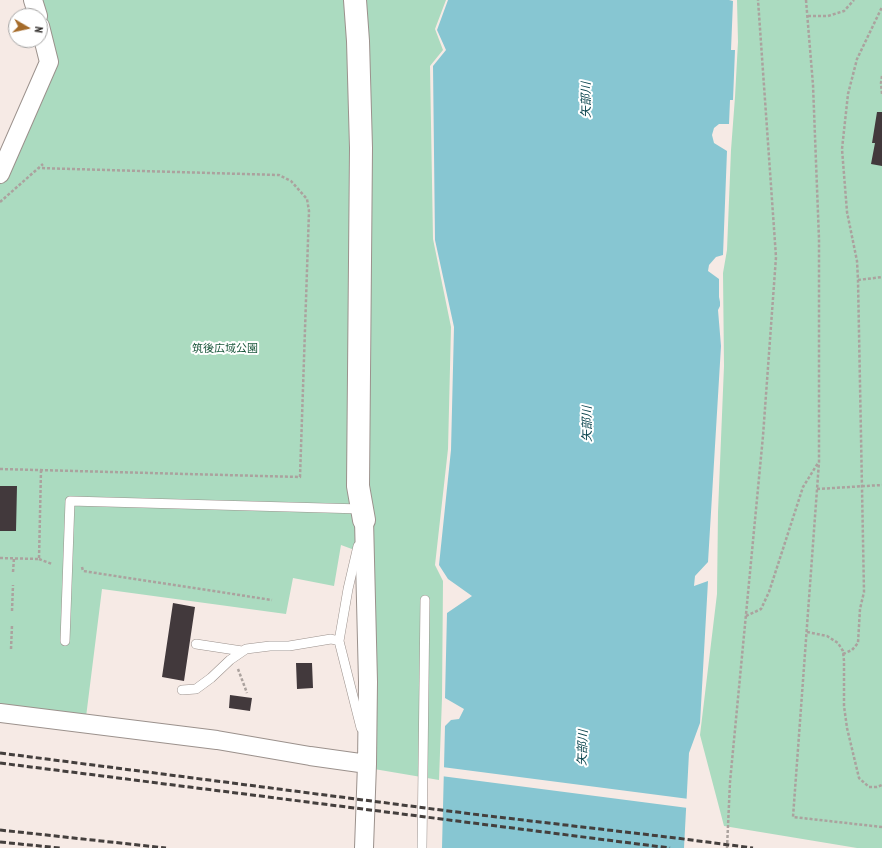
<!DOCTYPE html>
<meta charset="utf-8">
<style>
body{margin:0}
#map{position:relative;width:882px;height:848px;overflow:hidden;background:#f6eae5;font-family:"PT Sans Narrow",sans-serif}
canvas{display:block}
.north{position:absolute;left:8px;top:8px;width:40px;height:40px;box-sizing:border-box;background:#fff;border:1px solid #a8a7a6;border-radius:50%;rotate:99deg;font-size:11px;font-weight:700;line-height:16px;text-align:center;color:#262220}
.north::after{content:'';display:block;margin:auto;width:14px;height:18px;background:#a56b2a;clip-path:polygon(50% 0,100% 100%,50% 72%,0 100%)}
</style>
<div id="map">
<canvas width="882" height="848"></canvas>
<div class="north">N</div>
</div>
<script>
const ctx = document.querySelector('canvas').getContext('2d');
ctx.lineJoin = 'round';
function paint(path, color) {
  ctx.fillStyle = color;
  ctx.fill(path, 'evenodd');
}
function shape(rows) {
  const path = new Path2D();
  for (const r of rows) {
    path.moveTo(r[0], r[1]);
    for (let i = 2; i < r.length; i += 2) path.lineTo(r[i], r[i + 1]);
  }
  return path;
}
function strokePath(path, color, width, dash) {
  ctx.strokeStyle = color;
  ctx.lineWidth = width;
  ctx.lineCap = dash ? 'butt' : 'round';
  ctx.setLineDash(dash || []);
  ctx.stroke(path);
}
function write(font, color, halo, rows, align = 'center') {
  ctx.font = font + ' "PT Sans Narrow","Noto Sans JP",sans-serif';
  ctx.lineWidth = 4;
  ctx.setLineDash([]);
  ctx.textBaseline = 'middle';
  ctx.strokeStyle = halo;
  ctx.fillStyle = color;
  for (const [text, x, y, turn = 0] of rows) {
    ctx.save();
    ctx.translate(x, y);
    ctx.rotate((+turn || 0) * Math.PI / 180);
    ctx.textAlign = isNaN(turn) ? turn : align;
    if (halo) ctx.strokeText(text, 0, 0);
    ctx.fillText(text, 0, 0);
    ctx.restore();
  }
}
const green = shape([
 [37,0,446,0,435,29,443,50,430,66,433,239,451,327,448,449,435,565,443,581,442,698,439,780,374,769,371,556,341,545,334,586,293,578,286,614,102,589,86,717,0,707,0,181,50,72],
 [737,0,882,0,882,848,857,848,724,826,700,735,717,594,718,512,724,366,723,273,727,250,731,150,735,97,738,42]
]);
const water = shape([
 [448,0,729,0,733,1,731,50,735,50,733,100,730,100,729,124,719,124,714,128,712,135,714,143,727,151,723,255,716,257,709,265,708,271,719,279,719,297,720,302,720,306,718,310,721,346,708,562,695,576,694,586,708,581,700,723,689,753,684,848,442,848,445,726,451,720,459,719,464,709,445,698,447,613,472,596,448,579,439,565,451,450,454,327,435,240,433,66,446,50,437,30]
]);
const pier = shape([
 [442,767,689,799,688,808,441,776]
]);
const building = shape([
 [877,112,882,112,882,166,871,164,875,143,872,143],
 [0,486,17,486,16,531,0,531],
 [173,603,195,607,184,681,162,677],
 [296,663,312,663,313,688,297,689],
 [230,695,252,698,250,711,229,708]
]);
const path = shape([
 [806,0,813,85,819,239,819,462,793,817,882,827],
 [808,16,828,16,844,11,854,0],
 [882,76,881,83,882,94],
 [0,202,43,164],
 [858,280,882,277],
 [0,469,300,477,309,211,307,199,291,181,279,175,38,168],
 [817,489,882,485],
 [0,558,39,559,41,470],
 [39,559,52,564],
 [82,567,83,571,272,600],
 [13,572,14,558],
 [12,611,13,585],
 [746,616,761,609,769,592,803,487,818,463],
 [807,632,827,636,838,643,843,651,844,661,844,706,847,728,859,778,869,787,877,787,882,785],
 [11,649,12,625],
 [843,654,852,650,858,643,860,609,864,592,858,280,857,261,847,212,842,149,848,94,857,59,882,7],
 [238,669,247,693],
 [727,848,730,782,763,436,776,257,758,0]
]);
const service = shape([
 [65,641,70,501,362,509],
 [339,641,348,589,358,546],
 [196,644,242,651],
 [182,690,196,689,211,678,230,660,246,649,270,646,289,646,331,639,339,641,361,728],
 [422,848,425,600]
]);
const minor = shape([
 [33,0,38,16],
 [0,174,49,62,40,26],
 [364,520,368,682,367,764,364,848],
 [0,713,217,740,310,756,367,764]
]);
const tertiary = shape([
 [355,0,358,41,361,148,358,486,364,520]
]);
const rail = shape([
 [0,753,472,814,676,838,753,848],
 [0,763,670,848],
 [0,830,166,848],
 [0,842,60,848]
]);
const parkNames = [
 ["筑後広域公園",225,349]
];
const waterNames = [
 ["矢部川",587,100,-90],
 ["矢部川",588,424,-90],
 ["矢部川",583,748,-88]
];
paint(green, '#abdbc0');
paint(water, '#87c6d2');
paint(pier, '#f6eae5');
paint(building, '#42393c');
strokePath(service, '#9b918c', 10);
strokePath(minor, '#9b918c', 20);
strokePath(tertiary, '#9b918c', 24);
strokePath(path, '#aba29e', 2.5, [3, 2]);
strokePath(service, '#fff', 9);
strokePath(minor, '#fff', 18);
strokePath(tertiary, '#fff', 22);
strokePath(rail, '#443f3d', 3, [6, 3]);
write('11px', '#1b573c', '#fff', parkNames);
write('italic 12px', '#0d464f', '#fff', waterNames);
</script>
